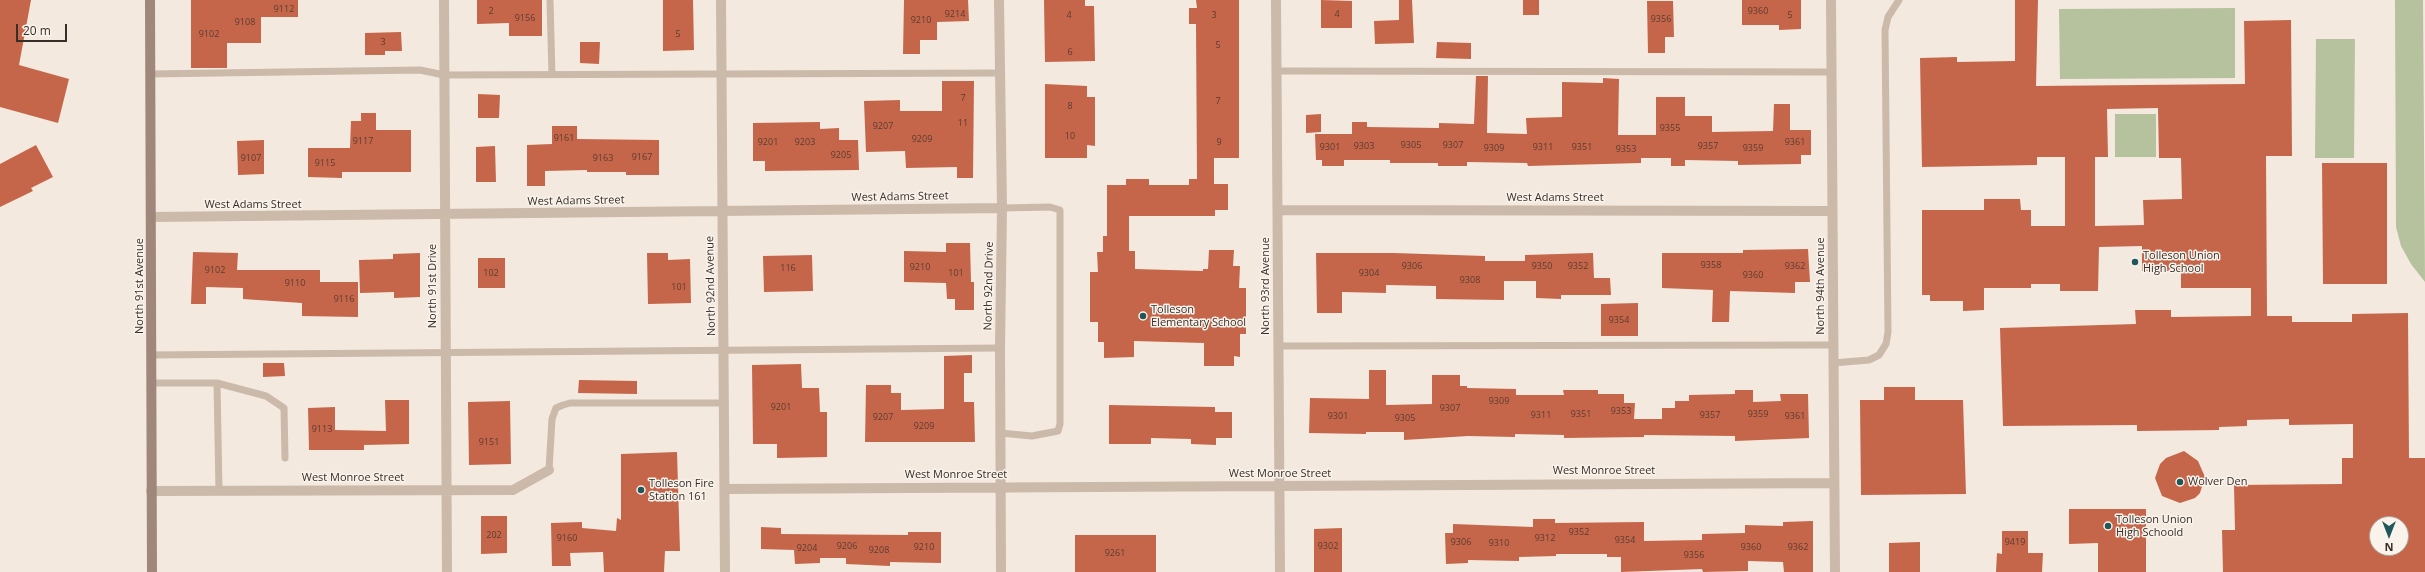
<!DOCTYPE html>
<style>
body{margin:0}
#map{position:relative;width:2425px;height:572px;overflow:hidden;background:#f3e9de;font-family:"Open Sans",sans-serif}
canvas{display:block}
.north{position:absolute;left:2369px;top:516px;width:40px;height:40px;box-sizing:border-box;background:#faf3eb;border:1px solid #aca49d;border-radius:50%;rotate:180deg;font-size:11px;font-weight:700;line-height:16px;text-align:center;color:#382e29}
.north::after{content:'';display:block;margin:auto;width:14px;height:18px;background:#1f575a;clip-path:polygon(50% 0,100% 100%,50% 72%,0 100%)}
.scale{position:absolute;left:16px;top:24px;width:51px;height:18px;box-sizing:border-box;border:2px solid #382e29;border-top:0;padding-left:5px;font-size:12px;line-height:14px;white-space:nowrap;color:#382e29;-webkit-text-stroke:3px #faf3eb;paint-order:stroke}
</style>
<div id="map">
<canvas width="2425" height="572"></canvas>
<div class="north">N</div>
<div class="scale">20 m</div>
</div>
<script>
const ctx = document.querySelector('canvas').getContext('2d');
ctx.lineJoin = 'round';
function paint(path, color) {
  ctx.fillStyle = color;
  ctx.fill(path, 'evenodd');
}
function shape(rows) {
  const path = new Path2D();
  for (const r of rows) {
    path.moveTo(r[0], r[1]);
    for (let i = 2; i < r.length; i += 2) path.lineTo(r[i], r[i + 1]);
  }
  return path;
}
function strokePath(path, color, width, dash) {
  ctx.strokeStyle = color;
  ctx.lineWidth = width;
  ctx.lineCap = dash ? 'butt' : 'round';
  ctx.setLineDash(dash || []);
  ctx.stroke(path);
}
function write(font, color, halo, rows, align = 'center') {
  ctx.font = font + ' "Open Sans",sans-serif';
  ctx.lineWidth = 3;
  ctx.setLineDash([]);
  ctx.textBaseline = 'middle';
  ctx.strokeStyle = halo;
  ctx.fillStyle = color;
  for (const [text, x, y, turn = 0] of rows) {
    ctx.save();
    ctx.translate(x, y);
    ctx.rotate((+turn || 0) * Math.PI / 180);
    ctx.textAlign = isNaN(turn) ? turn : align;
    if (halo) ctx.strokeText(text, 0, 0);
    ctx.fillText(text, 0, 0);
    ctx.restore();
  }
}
const green = shape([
 [2395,0,2423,0,2425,282,2411,264,2401,246,2396,227],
 [2235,8,2235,78,2060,79,2059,9],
 [2316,39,2355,39,2354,158,2315,158],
 [2115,114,2156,114,2156,157,2115,157]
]);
const building = shape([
 [0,0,31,0,19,65,69,79,58,123,0,107],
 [191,0,298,0,298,17,261,17,261,43,227,43,227,68,191,68],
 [477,0,542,0,542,36,509,36,509,23,477,24],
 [663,0,693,0,694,50,663,51],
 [904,0,968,0,969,21,937,22,937,40,920,40,920,54,903,54],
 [1044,0,1085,0,1085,6,1094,6,1095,61,1045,62],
 [1196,0,1239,0,1239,158,1214,158,1214,184,1228,184,1228,210,1215,210,1215,216,1129,216,1129,251,1135,251,1135,269,1203,271,1203,269,1208,269,1209,250,1234,250,1233,266,1240,266,1239,288,1246,288,1246,334,1240,334,1240,357,1234,356,1234,366,1204,366,1204,343,1134,341,1134,357,1104,358,1104,342,1098,342,1098,322,1090,322,1090,272,1098,272,1097,252,1103,252,1103,236,1107,236,1107,185,1126,185,1126,179,1149,179,1149,185,1189,185,1189,179,1197,179,1196,24,1189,24,1189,8,1197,8],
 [1321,0,1352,1,1352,28,1321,28],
 [1399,0,1412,0,1414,43,1375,44,1374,21,1399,20],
 [1523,0,1539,0,1539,15,1523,15],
 [1742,0,1801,0,1801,29,1779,30,1779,25,1742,25],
 [2015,0,2038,0,2036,86,2245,84,2244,21,2291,20,2292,156,2266,156,2267,316,2292,316,2292,322,2352,322,2352,314,2408,313,2409,458,2425,458,2425,572,2223,572,2222,530,2235,530,2234,485,2342,484,2342,458,2353,458,2353,424,2289,425,2289,419,2247,420,2247,426,2219,427,2219,430,2137,431,2137,425,2003,426,2000,328,2136,324,2135,310,2171,310,2171,317,2251,316,2251,288,2181,288,2181,271,2142,271,2142,246,2099,247,2098,291,2060,291,2060,284,2031,284,2031,288,1984,288,1984,310,1963,311,1963,301,1930,301,1930,295,1922,295,1922,210,1984,210,1984,199,2020,199,2021,210,2031,210,2031,226,2065,226,2065,157,2037,157,2037,165,1922,167,1920,58,1957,57,1957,62,2015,61],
 [2158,108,2159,158,2181,158,2182,199,2143,200,2144,225,2095,226,2095,157,2108,157,2107,109],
 [2377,524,2401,524,2401,548,2377,548],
 [1647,1,1673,1,1674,37,1665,37,1665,53,1648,53],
 [401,32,402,51,385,51,385,55,365,55,365,33],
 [580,42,600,42,599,64,580,63],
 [1437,42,1471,43,1471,59,1436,58],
 [1476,76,1488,76,1487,133,1527,134,1526,118,1562,117,1562,82,1603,83,1603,78,1619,79,1618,135,1656,135,1656,97,1685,97,1685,116,1712,116,1712,132,1773,131,1774,104,1790,104,1790,130,1811,130,1811,155,1801,155,1801,164,1738,165,1738,161,1685,160,1685,166,1671,166,1671,158,1641,158,1641,163,1528,166,1527,163,1467,162,1467,166,1438,166,1438,163,1390,163,1390,160,1344,160,1344,166,1322,166,1322,160,1316,160,1315,134,1352,134,1352,122,1367,122,1367,127,1439,128,1439,123,1474,124],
 [942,81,974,81,973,178,957,178,957,167,906,168,905,151,866,152,864,101,900,100,900,111,942,111],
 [1045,84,1087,86,1087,97,1095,97,1095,146,1087,145,1087,158,1045,158],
 [478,94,500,95,499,118,478,118],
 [361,113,376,113,376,130,411,130,411,172,342,172,342,178,308,177,308,148,350,148,351,121,361,121],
 [1321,114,1321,132,1306,133,1306,115],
 [820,122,820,129,839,128,839,140,858,140,859,170,765,171,765,161,753,161,753,123],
 [552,126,577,126,577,139,659,140,659,175,626,175,626,172,587,172,587,170,545,171,545,186,527,186,527,145,552,144],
 [264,140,264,174,238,175,237,141],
 [36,145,53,177,31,188,33,191,0,207,0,164],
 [495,146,496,182,476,182,476,147],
 [2322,163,2387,163,2387,284,2323,284],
 [946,243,970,243,971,282,974,282,974,310,955,310,955,299,947,299,946,283,904,282,904,251,946,252],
 [1808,249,1810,282,1795,282,1795,293,1730,291,1729,322,1712,322,1713,290,1662,288,1662,253,1743,253,1743,250],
 [193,252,238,253,237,270,320,270,320,282,358,282,358,317,302,316,302,303,243,299,243,288,206,287,206,304,191,304],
 [420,253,420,297,394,298,394,292,360,293,359,260,393,259,393,254],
 [647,253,668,253,668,260,690,259,691,303,648,304],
 [1316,253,1394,253,1485,256,1485,261,1525,261,1525,255,1593,253,1594,278,1610,278,1611,295,1561,295,1561,299,1536,298,1536,281,1504,281,1504,300,1436,299,1436,286,1386,285,1386,293,1342,292,1342,313,1317,313],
 [812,255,813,291,764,292,763,256],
 [478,258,505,258,505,288,478,288],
 [1638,303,1638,336,1601,336,1601,304],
 [972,355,972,373,964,373,964,402,974,402,975,442,865,442,866,385,891,385,891,393,901,393,901,410,944,409,944,356],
 [263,363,284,363,285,376,263,377],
 [801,364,802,388,819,388,820,412,827,412,827,457,777,458,777,444,753,444,752,365],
 [1369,370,1386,370,1386,405,1432,404,1432,375,1460,375,1460,386,1467,386,1467,388,1516,389,1516,395,1564,395,1563,390,1598,390,1598,394,1624,394,1624,403,1635,403,1634,419,1662,419,1662,408,1675,408,1675,401,1689,401,1689,395,1735,394,1735,390,1753,390,1753,402,1781,401,1780,394,1808,394,1809,438,1735,441,1735,436,1644,435,1644,437,1564,438,1564,435,1515,434,1515,437,1468,436,1404,440,1404,432,1366,432,1366,434,1309,433,1310,398,1369,399],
 [579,380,637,381,637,394,578,393],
 [1884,387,1915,387,1915,400,1963,400,1966,494,1861,495,1860,400,1884,400],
 [385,400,409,400,409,444,364,445,364,450,309,450,308,408,335,407,335,430,386,431],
 [510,401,511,464,469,465,468,402],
 [1109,405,1215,407,1215,412,1232,412,1232,438,1216,438,1216,445,1191,444,1191,439,1151,438,1151,444,1109,444],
 [2184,451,2198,461,2205,477,2200,493,2195,498,2180,503,2162,496,2155,478,2160,464,2166,458],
 [677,452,680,551,665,551,664,572,604,572,603,552,570,553,571,566,552,566,551,523,582,522,582,528,616,531,617,518,621,520,621,454],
 [2069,509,2146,509,2146,572,2098,572,2098,543,2069,544],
 [481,516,507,516,507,553,481,554],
 [1533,519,1555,519,1555,523,1644,522,1644,541,1702,540,1702,534,1745,533,1745,525,1783,526,1783,522,1813,521,1813,572,1784,572,1783,562,1748,561,1748,571,1703,572,1702,569,1621,572,1621,557,1607,557,1607,554,1556,554,1556,556,1519,557,1519,561,1468,560,1468,563,1446,564,1445,533,1453,533,1453,524,1533,527],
 [761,527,781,528,781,534,908,535,908,532,941,532,941,563,890,562,890,566,846,564,846,558,820,558,820,563,795,564,794,550,761,549],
 [1342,528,1342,572,1314,572,1314,529],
 [2002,531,2028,531,2028,553,2043,553,2042,572,1996,572,1997,553,2002,554],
 [1075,535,1156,535,1156,572,1075,572],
 [1920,542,1920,572,1889,572,1889,543]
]);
const lane = shape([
 [550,0,552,75],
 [1277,71,1831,72],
 [150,74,420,70,444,75,999,73],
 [1279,346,1833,345],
 [151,355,1000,348],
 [1833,363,1869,360,1879,355,1886,344,1888,332,1885,30,1888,17,1899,0],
 [151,383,217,383,219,491],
 [217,383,266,396,284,408,285,458],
 [1000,433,1032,436,1058,431,1060,424,1060,210,1050,207,1002,208],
 [549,470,552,419,556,408,563,405,570,403,725,403]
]);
const street = shape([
 [444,0,447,572],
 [721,0,725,572],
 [999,0,1002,208,1000,348,1001,572],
 [1276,0,1280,572],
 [1831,0,1835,572],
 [1278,210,1832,211],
 [152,217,1002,208],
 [726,489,1834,483],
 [151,491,513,490,549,470]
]);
const secondary = shape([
 [150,0,152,572]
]);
const markers = [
 [2135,262,4,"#1f575a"],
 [1143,316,4,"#1f575a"],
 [2180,482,4,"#1f575a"],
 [641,490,4,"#1f575a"],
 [2108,526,4,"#1f575a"]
];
const numberNames = [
 ["9112",284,9],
 ["2",491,11],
 ["9360",1758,11],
 ["9214",955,14],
 ["4",1337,14],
 ["4",1069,15],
 ["3",1214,15],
 ["5",1790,15],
 ["9156",525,18],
 ["9356",1661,19],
 ["9210",921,20],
 ["9108",245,22],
 ["9102",209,34],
 ["5",678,34],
 ["3",383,42],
 ["5",1218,45],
 ["6",1070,52],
 ["7",963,98],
 ["7",1218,101],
 ["8",1070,106],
 ["11",963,123],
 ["9207",883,126],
 ["9355",1670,128],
 ["10",1070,136],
 ["9161",564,138],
 ["9209",922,139],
 ["9117",363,141],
 ["9201",768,142],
 ["9203",805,142],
 ["9",1219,142],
 ["9361",1795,142],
 ["9305",1411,145],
 ["9307",1453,145],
 ["9303",1364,146],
 ["9357",1708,146],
 ["9301",1330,147],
 ["9311",1543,147],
 ["9351",1582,147],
 ["9309",1494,148],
 ["9359",1753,148],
 ["9353",1626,149],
 ["9205",841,155],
 ["9167",642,157],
 ["9107",251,158],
 ["9163",603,158],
 ["9115",325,163],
 ["9358",1711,265],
 ["9306",1412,266],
 ["9350",1542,266],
 ["9352",1578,266],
 ["9362",1795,266],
 ["9210",920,267],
 ["116",788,268],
 ["9102",215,270],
 ["102",491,273],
 ["101",956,273],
 ["9304",1369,273],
 ["9360",1753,275],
 ["9308",1470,280],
 ["9110",295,283],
 ["101",679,287],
 ["9116",344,299],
 ["9354",1619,320],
 ["9309",1499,401],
 ["9201",781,407],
 ["9307",1450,408],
 ["9353",1621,411],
 ["9351",1581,414],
 ["9359",1758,414],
 ["9311",1541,415],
 ["9357",1710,415],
 ["9301",1338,416],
 ["9361",1795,416],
 ["9207",883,417],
 ["9305",1405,418],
 ["9209",924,426],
 ["9113",322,429],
 ["9151",489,442],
 ["9352",1579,532],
 ["202",494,535],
 ["9160",567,538],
 ["9312",1545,538],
 ["9354",1625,540],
 ["9306",1461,542],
 ["9419",2015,542],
 ["9310",1499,543],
 ["9206",847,546],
 ["9302",1328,546],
 ["9210",924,547],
 ["9360",1751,547],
 ["9362",1798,547],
 ["9204",807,548],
 ["9208",879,550],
 ["9261",1115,553],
 ["9356",1694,555]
];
const streetNames = [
 ["West Adams Street",900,197,-1],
 ["West Adams Street",1555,198],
 ["West Adams Street",576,201,-1],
 ["West Adams Street",253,205],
 ["North 91st Avenue",140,286,-90],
 ["North 91st Drive",433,286,-90],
 ["North 92nd Avenue",711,286,-91],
 ["North 92nd Drive",989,286,-89],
 ["North 93rd Avenue",1266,286,-90],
 ["North 94th Avenue",1821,286,-90],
 ["West Monroe Street",1604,471],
 ["West Monroe Street",1280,474],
 ["West Monroe Street",956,475],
 ["West Monroe Street",353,478]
];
const poiNames = [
 ["Tolleson Union",2143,256],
 ["High School",2143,269],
 ["Tolleson",1151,310],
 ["Elementary School",1151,323],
 ["Wolver Den",2188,482],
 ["Tolleson Fire",649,484],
 ["Station 161",649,497],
 ["Tolleson Union",2116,520],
 ["High Schoold",2116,533]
];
paint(green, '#b6c29e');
paint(building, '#c5664a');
strokePath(lane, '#cbb9aa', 7);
strokePath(street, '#cbb9aa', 10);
strokePath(secondary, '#9f887b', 10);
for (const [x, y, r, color] of markers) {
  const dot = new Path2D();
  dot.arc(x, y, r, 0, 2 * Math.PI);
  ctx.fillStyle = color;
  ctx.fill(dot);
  strokePath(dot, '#faf3eb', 1.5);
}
write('9px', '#5b3c31', null, numberNames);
write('11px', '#382e29', '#faf3eb', streetNames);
write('11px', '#382e29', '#faf3eb', poiNames, 'left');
</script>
